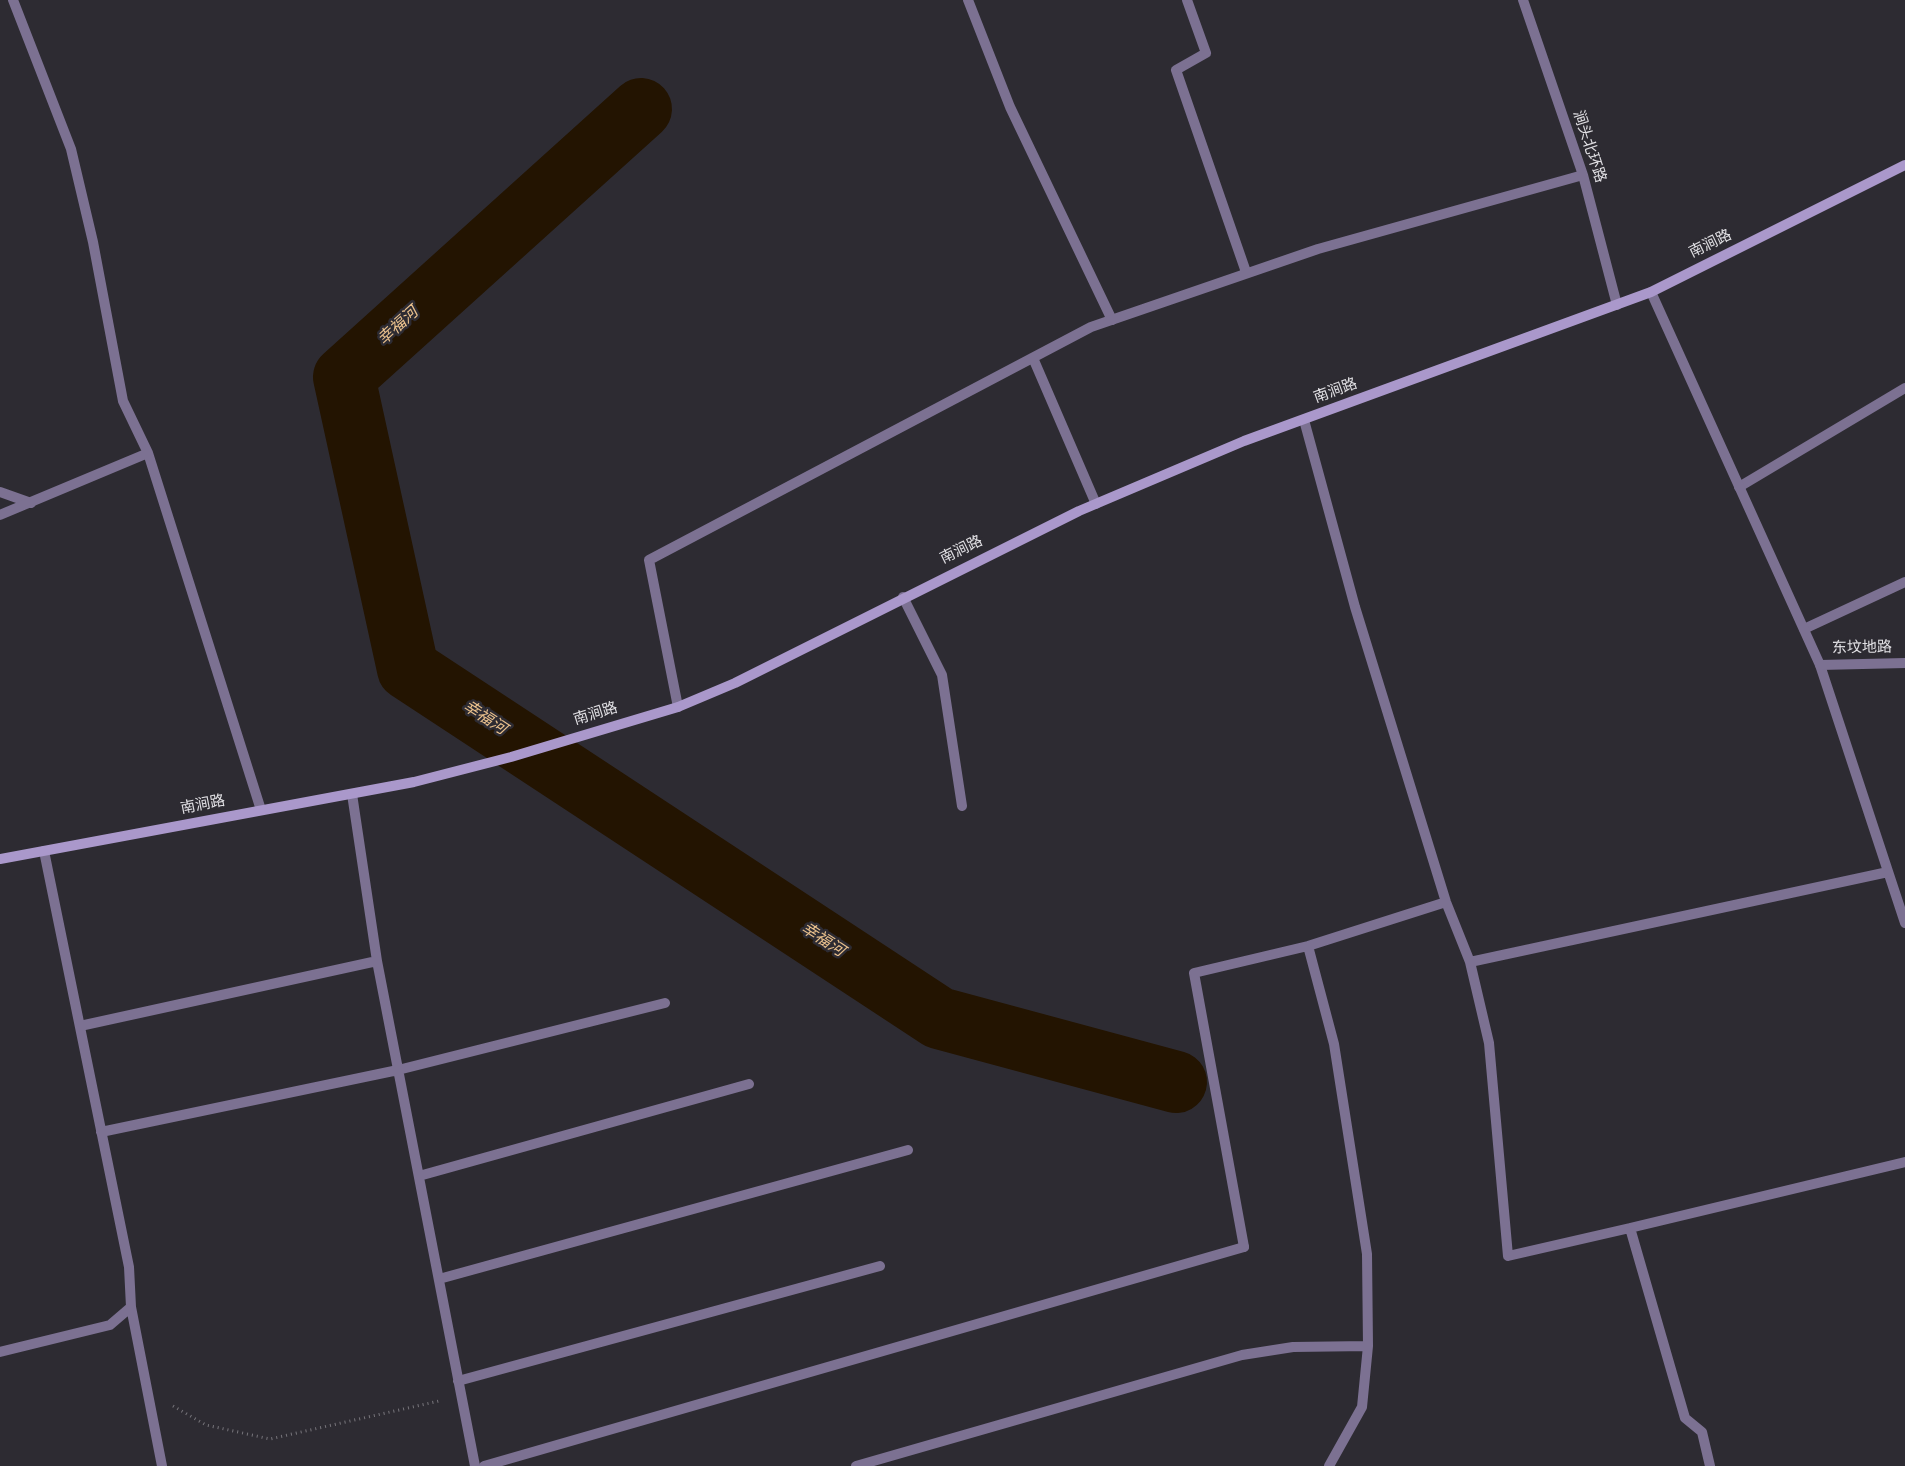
<!DOCTYPE html>
<meta charset="utf-8">
<style>
body{margin:0}
canvas{display:block;background:#2d2b32}
</style>
<canvas width="1905" height="1466"></canvas>
<script>
const ctx = document.querySelector('canvas').getContext('2d');
ctx.lineJoin = 'round';
function shape(rows) {
  const path = new Path2D();
  for (const r of rows) {
    path.moveTo(r[0], r[1]);
    for (let i = 2; i < r.length; i += 2) path.lineTo(r[i], r[i + 1]);
  }
  return path;
}
function strokePath(path, color, width, dash) {
  ctx.strokeStyle = color;
  ctx.lineWidth = width;
  ctx.lineCap = dash ? 'butt' : 'round';
  ctx.setLineDash(dash || []);
  ctx.stroke(path);
}
function write(font, color, halo, rows, align = 'center') {
  ctx.font = font + ' Overpass,"Noto Sans SC",sans-serif';
  ctx.lineWidth = 5;
  ctx.setLineDash([]);
  ctx.textBaseline = 'middle';
  ctx.strokeStyle = halo;
  ctx.fillStyle = color;
  for (const [text, x, y, turn = 0] of rows) {
    ctx.save();
    ctx.translate(x, y);
    ctx.rotate((+turn || 0) * Math.PI / 180);
    ctx.textAlign = isNaN(turn) ? turn : align;
    if (halo) ctx.strokeText(text, 0, 0);
    ctx.fillText(text, 0, 0);
    ctx.restore();
  }
}
const river = shape([
 [641,109,344,377,408,669,939,1018,1176,1082]
]);
const path = shape([
 [173,1406,206,1425,270,1439,439,1401]
]);
const service = shape([
 [968,0,1010,107,1112,320],
 [1739,487,1905,388],
 [0,492,31,503],
 [903,597,942,675,962,806],
 [1804,629,1905,582],
 [484,1466,1244,1247]
]);
const minor = shape([
 [13,0,71,149,93,242,123,401,148,453,261,810],
 [1187,0,1206,53,1176,70,1246,272],
 [1523,0,1583,175,1617,305],
 [1651,292,1820,665,1905,923],
 [1033,358,1096,504],
 [1304,420,1355,607,1446,902,1470,962,1489,1043,1508,1256,1630,1228,1685,1418,1702,1432,1710,1466],
 [0,515,148,453],
 [678,707,649,560,1091,327,1318,249,1583,175],
 [352,794,377,961,475,1466],
 [1308,946,1334,1044,1367,1254,1368,1346,1362,1407,1329,1466],
 [1470,962,1888,872],
 [80,1026,377,961],
 [101,1132,398,1070,665,1003],
 [419,1176,749,1084],
 [1630,1228,1905,1162],
 [1244,1247,1194,973,1308,946,1446,902],
 [439,1279,908,1150],
 [131,1307,162,1466],
 [0,1352,110,1325,131,1307,129,1267,44,851],
 [458,1381,880,1266],
 [856,1466,1242,1355,1293,1347,1368,1346]
]);
const tertiary = shape([
 [1820,665,1905,663]
]);
const secondary = shape([
 [0,859,414,782,511,757,678,707,735,683,1079,511,1244,441,1651,292,1905,165]
]);
const streetNames = [
 ["涧头北环路",1588,147,72],
 ["南涧路",1711,245,-26],
 ["南涧路",1336,392,-20],
 ["南涧路",962,551,-26],
 ["东坟地路",1862,649,-1],
 ["南涧路",596,715,-17],
 ["南涧路",203,806,-11]
];
const waterNames = [
 ["幸福河",399,327,-42],
 ["幸福河",484,719,33],
 ["幸福河",822,941,33]
];
strokePath(river, '#231401', 62);
strokePath(path, '#77757b', 3, [1, 4]);
strokePath(service, '#7c7192', 10);
strokePath(minor, '#7c7192', 10);
strokePath(tertiary, '#7c7192', 10);
strokePath(secondary, '#aa98cb', 10);
write('15px', '#e0dfe3', '#2d2b32', streetNames);
write('italic 16px', '#eac18d', '#2d2b32', waterNames);
</script>
